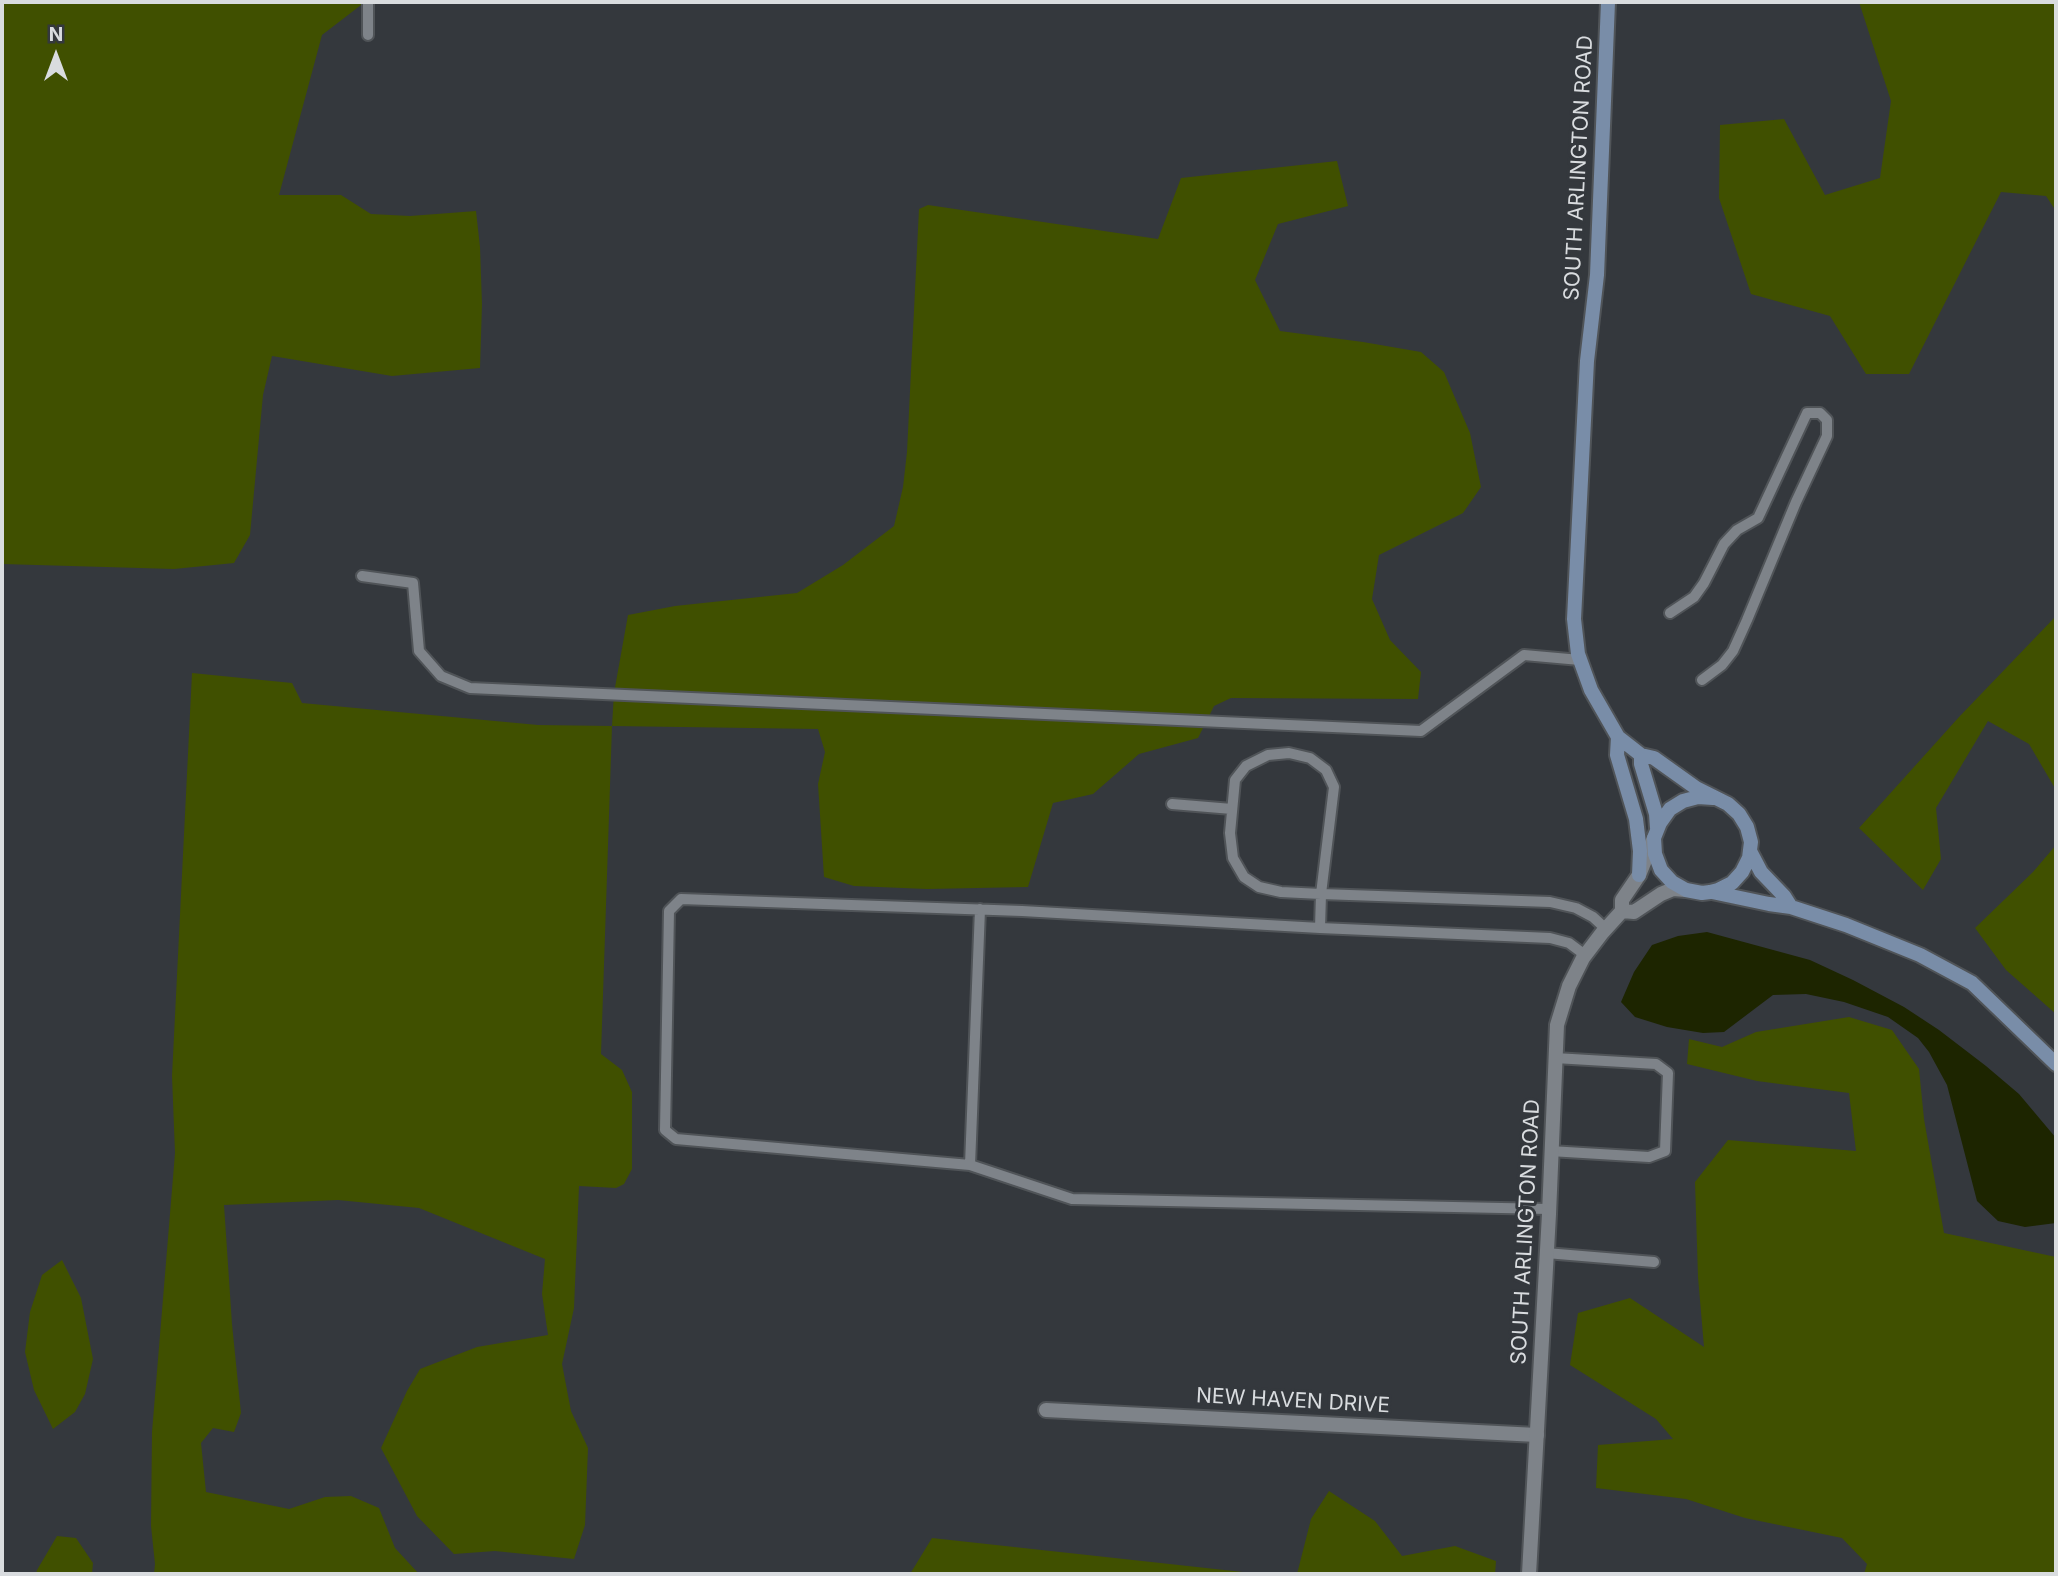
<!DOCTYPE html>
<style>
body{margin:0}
#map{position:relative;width:2058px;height:1576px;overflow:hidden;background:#34383d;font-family:Inter,sans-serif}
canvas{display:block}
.frame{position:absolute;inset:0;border:4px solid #d9dcdf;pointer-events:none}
.north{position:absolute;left:21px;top:21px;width:70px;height:70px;-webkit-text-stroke:5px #34383d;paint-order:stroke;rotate:0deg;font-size:19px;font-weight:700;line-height:28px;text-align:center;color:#d9dcdf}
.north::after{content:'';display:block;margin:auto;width:24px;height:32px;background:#d9dcdf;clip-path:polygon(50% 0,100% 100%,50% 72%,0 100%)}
</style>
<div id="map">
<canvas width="2058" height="1576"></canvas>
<div class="frame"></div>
<div class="north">N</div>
</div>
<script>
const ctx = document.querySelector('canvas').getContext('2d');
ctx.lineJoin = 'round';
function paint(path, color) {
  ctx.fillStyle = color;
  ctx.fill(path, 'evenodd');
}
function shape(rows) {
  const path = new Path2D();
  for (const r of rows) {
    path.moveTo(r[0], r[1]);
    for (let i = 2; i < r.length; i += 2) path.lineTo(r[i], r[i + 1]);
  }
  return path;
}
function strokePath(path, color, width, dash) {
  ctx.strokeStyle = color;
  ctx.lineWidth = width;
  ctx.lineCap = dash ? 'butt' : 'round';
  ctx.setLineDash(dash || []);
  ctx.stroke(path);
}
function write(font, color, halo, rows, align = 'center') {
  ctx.font = font + ' Inter,sans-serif';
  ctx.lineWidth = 6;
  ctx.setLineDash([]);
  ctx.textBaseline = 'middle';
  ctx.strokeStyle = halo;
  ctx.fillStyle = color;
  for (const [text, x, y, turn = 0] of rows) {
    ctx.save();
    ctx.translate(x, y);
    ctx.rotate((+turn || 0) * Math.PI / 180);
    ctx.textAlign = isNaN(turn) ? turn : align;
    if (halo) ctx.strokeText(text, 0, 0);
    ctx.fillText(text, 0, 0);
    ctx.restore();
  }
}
const green = shape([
 [2,2,365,2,322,35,279,195,341,195,371,214,410,216,476,211,480,247,482,304,480,368,392,376,272,356,263,395,250,535,234,563,174,569,2,564],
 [1859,2,2056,2,2056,211,2046,196,2001,192,1909,374,1866,374,1830,316,1751,294,1719,198,1720,125,1784,119,1825,195,1880,178,1891,101],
 [1337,161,1348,206,1278,224,1255,280,1280,331,1363,342,1421,352,1444,372,1470,433,1481,487,1463,513,1379,555,1372,599,1390,640,1421,672,1418,699,1231,698,1214,706,1198,738,1139,754,1093,794,1053,803,1028,887,927,889,854,886,824,877,818,784,825,752,818,729,612,726,601,1054,622,1070,632,1092,632,1169,624,1184,616,1188,579,1186,574,1308,562,1364,571,1411,588,1448,585,1525,574,1559,495,1551,454,1554,417,1516,381,1448,407,1391,420,1369,477,1347,548,1335,542,1294,545,1259,419,1208,338,1200,224,1205,232,1324,241,1413,234,1432,213,1428,201,1443,206,1492,289,1509,325,1497,351,1496,379,1508,395,1548,419,1574,154,1574,155,1564,151,1526,152,1432,175,1153,172,1076,192,673,292,683,302,703,538,725,612,726,614,693,628,615,675,606,797,593,843,565,894,526,903,487,907,452,919,209,928,205,1158,239,1181,178],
 [2056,616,2056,790,2029,744,1988,721,1936,808,1941,859,1923,890,1859,828,1959,717],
 [2056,845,2056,1014,2006,970,1975,928,2033,872],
 [1849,1017,1892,1030,1919,1069,1924,1119,1944,1233,2056,1257,2056,1574,1864,1574,1867,1564,1842,1538,1745,1518,1686,1499,1596,1488,1598,1445,1673,1439,1656,1419,1570,1365,1578,1313,1630,1298,1704,1347,1698,1277,1695,1182,1728,1140,1856,1151,1849,1093,1757,1081,1687,1064,1689,1039,1722,1047,1756,1032],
 [62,1260,81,1298,93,1359,85,1394,75,1412,53,1429,34,1390,25,1352,30,1312,42,1275],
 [1329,1491,1375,1521,1402,1556,1455,1546,1496,1561,1495,1574,1297,1574,1311,1519],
 [57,1536,76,1538,93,1563,92,1574,36,1574,37,1570],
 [932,1538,1261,1574,910,1574]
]);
const water = shape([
 [1707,932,1810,960,1853,980,1904,1007,1939,1030,1986,1066,2019,1094,2056,1138,2056,1223,2025,1227,1998,1221,1977,1201,1947,1085,1929,1052,1918,1038,1888,1017,1844,1002,1806,994,1773,995,1724,1032,1703,1033,1667,1027,1635,1017,1621,1002,1634,972,1652,945,1678,936]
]);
const service = shape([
 [368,2,368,35],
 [362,576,413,583,419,651,441,676,470,688,1421,731,1524,655,1580,660],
 [1670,613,1694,597,1704,583,1724,544,1737,530,1758,518,1807,413,1820,413,1827,420,1827,436,1796,502,1747,620,1733,651,1722,665,1702,680],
 [1172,804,1232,809],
 [1320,928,1321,894,1334,787,1326,770,1310,758,1289,753,1268,755,1246,766,1235,780,1230,833,1233,858,1244,877,1259,887,1281,892,1321,894,1550,902,1576,908,1593,917,1606,929],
 [1550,1151,1649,1157,1665,1151,1668,1073,1656,1064,1555,1058],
 [970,1165,980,909],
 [1549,1209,1072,1199,970,1165,676,1139,665,1130,669,911,681,899,1022,911,1320,928,1550,938,1569,943,1585,955],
 [1546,1253,1654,1262]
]);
const minor = shape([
 [1046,1410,1537,1435]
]);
const tertiary = shape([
 [1622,911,1634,912,1661,894,1673,889,1686,890],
 [1529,1574,1549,1214,1557,1025,1569,986,1583,958,1602,933,1622,911,1622,900,1639,875,1654,838]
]);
const secondary = shape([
 [1608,2,1597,275,1587,361,1574,619,1578,654,1591,690,1618,737,1641,755,1654,758,1696,788,1728,804,1739,814,1747,827,1751,842,1749,858,1742,872,1732,883,1718,890,1710,892,1702,893,1686,890,1672,882,1661,870,1655,854,1654,838,1660,823,1670,809,1683,801,1698,797,1713,798],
 [1618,737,1617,755,1636,819,1640,851,1639,875],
 [1641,755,1641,764,1656,814,1657,828],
 [1750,851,1761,872,1784,896,1791,907],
 [1712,892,1769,904,1791,907,1846,925,1920,955,1972,983,2056,1064]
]);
const streetNames = [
 ["SOUTH ARLINGTON ROAD",1579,168,-87],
 ["SOUTH ARLINGTON ROAD",1526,1232,-87],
 ["NEW HAVEN DRIVE",1293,1401,3]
];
paint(green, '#405000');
paint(water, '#1d2500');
strokePath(service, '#505458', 14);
strokePath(minor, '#505458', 18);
strokePath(tertiary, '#505458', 18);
strokePath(secondary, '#505458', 18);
strokePath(service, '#7e8389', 10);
strokePath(minor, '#7e8389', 14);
strokePath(tertiary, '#7e8389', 14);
strokePath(secondary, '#798da8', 14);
write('21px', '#d9dcdf', '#34383d', streetNames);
</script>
